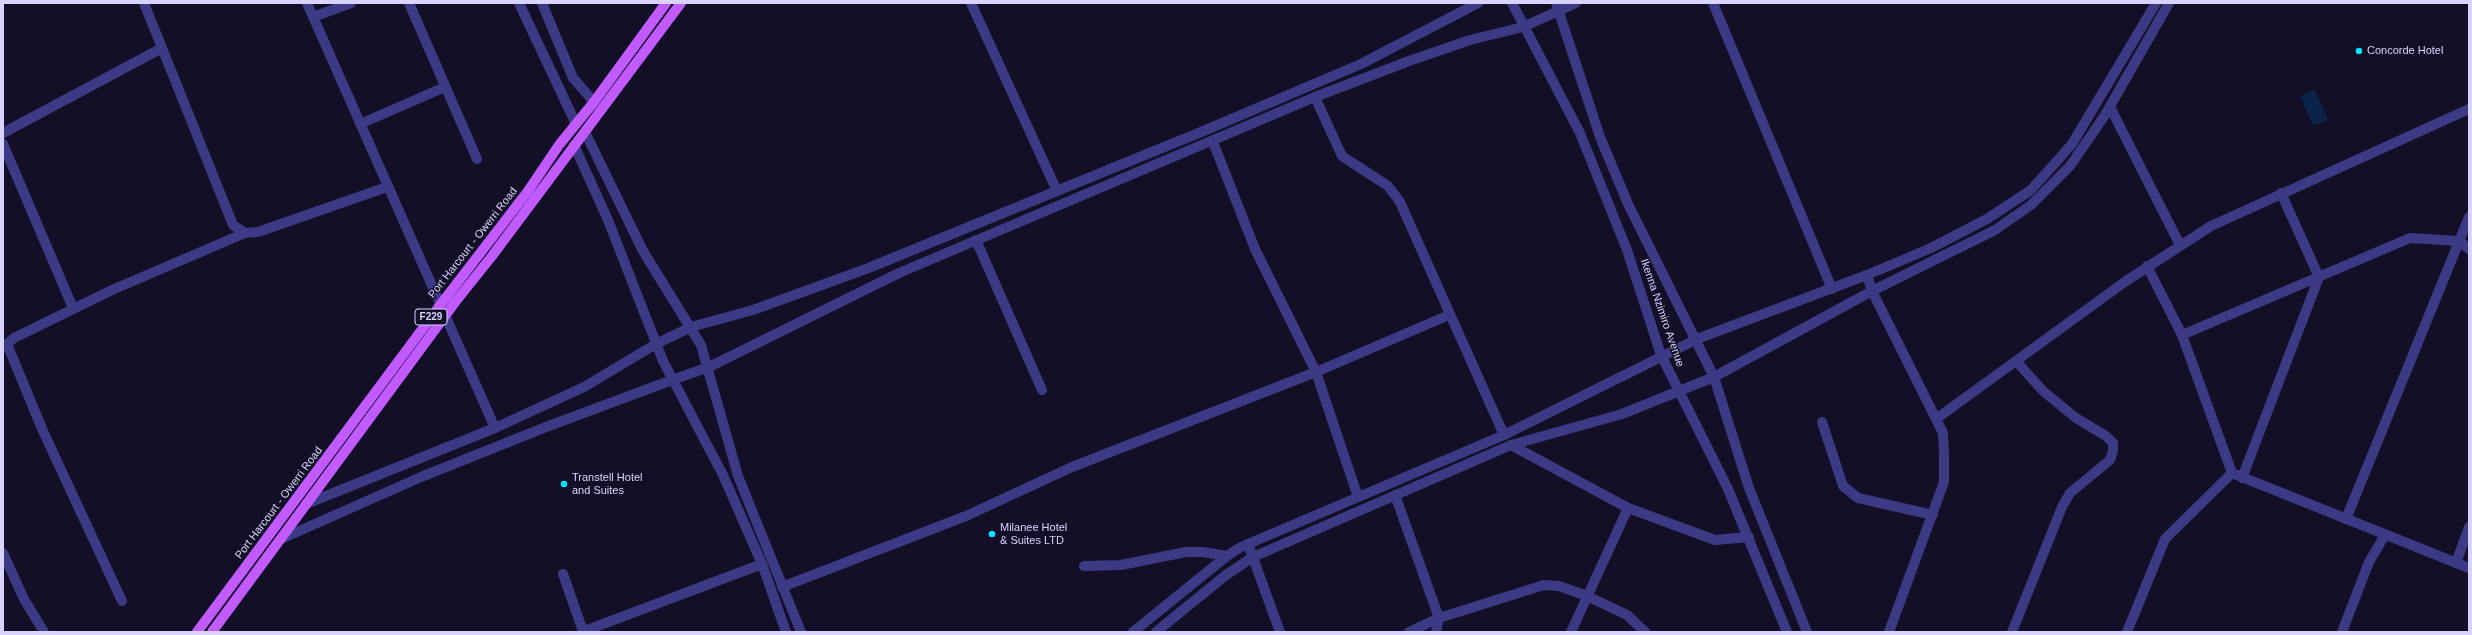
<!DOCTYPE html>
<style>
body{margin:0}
#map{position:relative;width:2472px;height:635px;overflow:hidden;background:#130f26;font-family:Arial,sans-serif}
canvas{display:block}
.frame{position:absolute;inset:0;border:4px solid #d9d4ff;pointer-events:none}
</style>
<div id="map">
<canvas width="2472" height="635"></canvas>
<div class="frame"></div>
</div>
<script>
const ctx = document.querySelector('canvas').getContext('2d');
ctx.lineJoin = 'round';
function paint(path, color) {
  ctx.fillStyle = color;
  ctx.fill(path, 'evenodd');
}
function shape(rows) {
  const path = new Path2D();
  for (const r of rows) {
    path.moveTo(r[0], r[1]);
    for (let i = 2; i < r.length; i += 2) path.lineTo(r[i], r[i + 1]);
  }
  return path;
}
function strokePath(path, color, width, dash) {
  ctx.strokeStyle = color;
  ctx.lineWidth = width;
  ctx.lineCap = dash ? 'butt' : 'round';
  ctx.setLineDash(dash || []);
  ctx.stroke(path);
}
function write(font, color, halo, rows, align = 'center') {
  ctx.font = font + ' Arial,sans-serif';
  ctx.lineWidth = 3;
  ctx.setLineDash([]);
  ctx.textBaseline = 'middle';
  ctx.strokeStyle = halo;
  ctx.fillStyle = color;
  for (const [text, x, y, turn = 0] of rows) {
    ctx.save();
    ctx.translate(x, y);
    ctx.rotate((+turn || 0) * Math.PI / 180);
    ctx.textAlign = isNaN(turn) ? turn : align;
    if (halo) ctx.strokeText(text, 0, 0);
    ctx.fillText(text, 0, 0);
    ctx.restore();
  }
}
const water = shape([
 [2315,89,2328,120,2313,126,2300,96]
]);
const minor = shape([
 [144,3,233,225,245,233,258,232,387,187],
 [307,3,495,428],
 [409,3,477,159],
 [971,3,1057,191],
 [1713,3,1832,289],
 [313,17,351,3],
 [1315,97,1342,156,1388,186,1400,202,1504,435],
 [2110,107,2180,245],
 [360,124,445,87],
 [3,133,162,48],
 [1213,142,1255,249,1316,372,1358,497],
 [3,144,73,308],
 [976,240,1042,390],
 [2147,266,2182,335,2232,473],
 [1867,275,1872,291,1943,433,1944,455,1944,482,1889,632],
 [2182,335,2410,238,2459,241,2469,249],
 [1936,419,2126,281,2211,226,2469,109],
 [1822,422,1843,486,1858,498,1933,515],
 [1511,445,1628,508,1715,540,1749,537],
 [2242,478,2319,277,2281,193],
 [1395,495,1439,618,1436,632],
 [306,504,495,428,584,387,656,344],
 [2346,519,2469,217],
 [281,539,421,477,546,427,672,380],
 [1248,544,1280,632],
 [3,553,24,599,44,632],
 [2456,563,2469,527],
 [1084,566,1121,565,1186,552,1203,552,1227,556],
 [563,574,583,631],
 [782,587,966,516,1072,467,1316,372,1449,315],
 [122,601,43,431,7,344,14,338,112,290,245,233],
 [582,632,762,564],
 [1409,632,1439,618,1544,585,1559,586,1587,596,1627,615,1645,632],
 [1571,632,1628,508],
 [2012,632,2062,507,2070,493,2110,460,2113,451,2113,443,2106,436,2076,418,2043,391,2016,361],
 [2127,632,2165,539,2232,473,2469,568],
 [2342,632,2369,562,2385,535]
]);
const tertiary = shape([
 [519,3,576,124],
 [542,3,573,78,594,102],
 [1512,3,1580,133,1627,250,1661,355,1728,489,1787,632],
 [1556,3,1600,137,1628,204,1714,377,1749,488,1807,632],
 [585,132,643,251,701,345,738,476,801,632],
 [574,145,608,220,663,361,723,475,762,564,786,632],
 [656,344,691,327,753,310,866,269,1201,132,1361,64,1478,3],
 [672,380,709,367,899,273,1315,97,1409,61,1470,40,1523,27,1576,3],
 [1133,632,1227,556,1241,547,1504,435,1697,339,1867,275,1931,248,1987,219,2031,190,2072,144,2156,3],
 [1156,632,1226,575,1253,557,1511,445,1622,414,1714,377,1872,291,1995,230,2031,205,2070,166,2105,115,2169,3]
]);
const primary = shape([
 [197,632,441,304,528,191,559,145,594,102,666,3],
 [212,632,456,301,492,256,681,3]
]);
const markers = [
 [2359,51,4,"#00e5ff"],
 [564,484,4,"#00e5ff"],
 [992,534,4,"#00e5ff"]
];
const shields = [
 [431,317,32]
];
const shieldNames = [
 ["F229",431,317]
];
const poiNames = [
 ["Concorde Hotel",2367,51],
 ["Transtell Hotel",572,478],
 ["and Suites",572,491],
 ["Milanee Hotel",1000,528],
 ["& Suites LTD",1000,541]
];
const streetNames = [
 ["Port Harcourt - Owerri Road",473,243,-52],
 ["Ikenna Nzimiro Avenue",1662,313,71],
 ["Port Harcourt - Owerri Road",279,503,-53]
];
paint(water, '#0c2248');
strokePath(minor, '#3d3a85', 10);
strokePath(tertiary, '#3d3a85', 10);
strokePath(primary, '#c25bff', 10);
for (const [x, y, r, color] of markers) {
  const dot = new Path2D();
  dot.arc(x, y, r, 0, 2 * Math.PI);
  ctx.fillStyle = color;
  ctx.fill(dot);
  strokePath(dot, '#130f26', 1.5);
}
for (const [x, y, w] of shields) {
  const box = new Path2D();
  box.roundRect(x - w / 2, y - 8, w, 16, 3);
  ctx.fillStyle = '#130f26';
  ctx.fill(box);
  strokePath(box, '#d9d4ff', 1);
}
write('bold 10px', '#d9d4ff', null, shieldNames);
write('11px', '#d9d4ff', '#130f26', poiNames, 'left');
write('11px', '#d9d4ff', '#130f26', streetNames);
</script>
